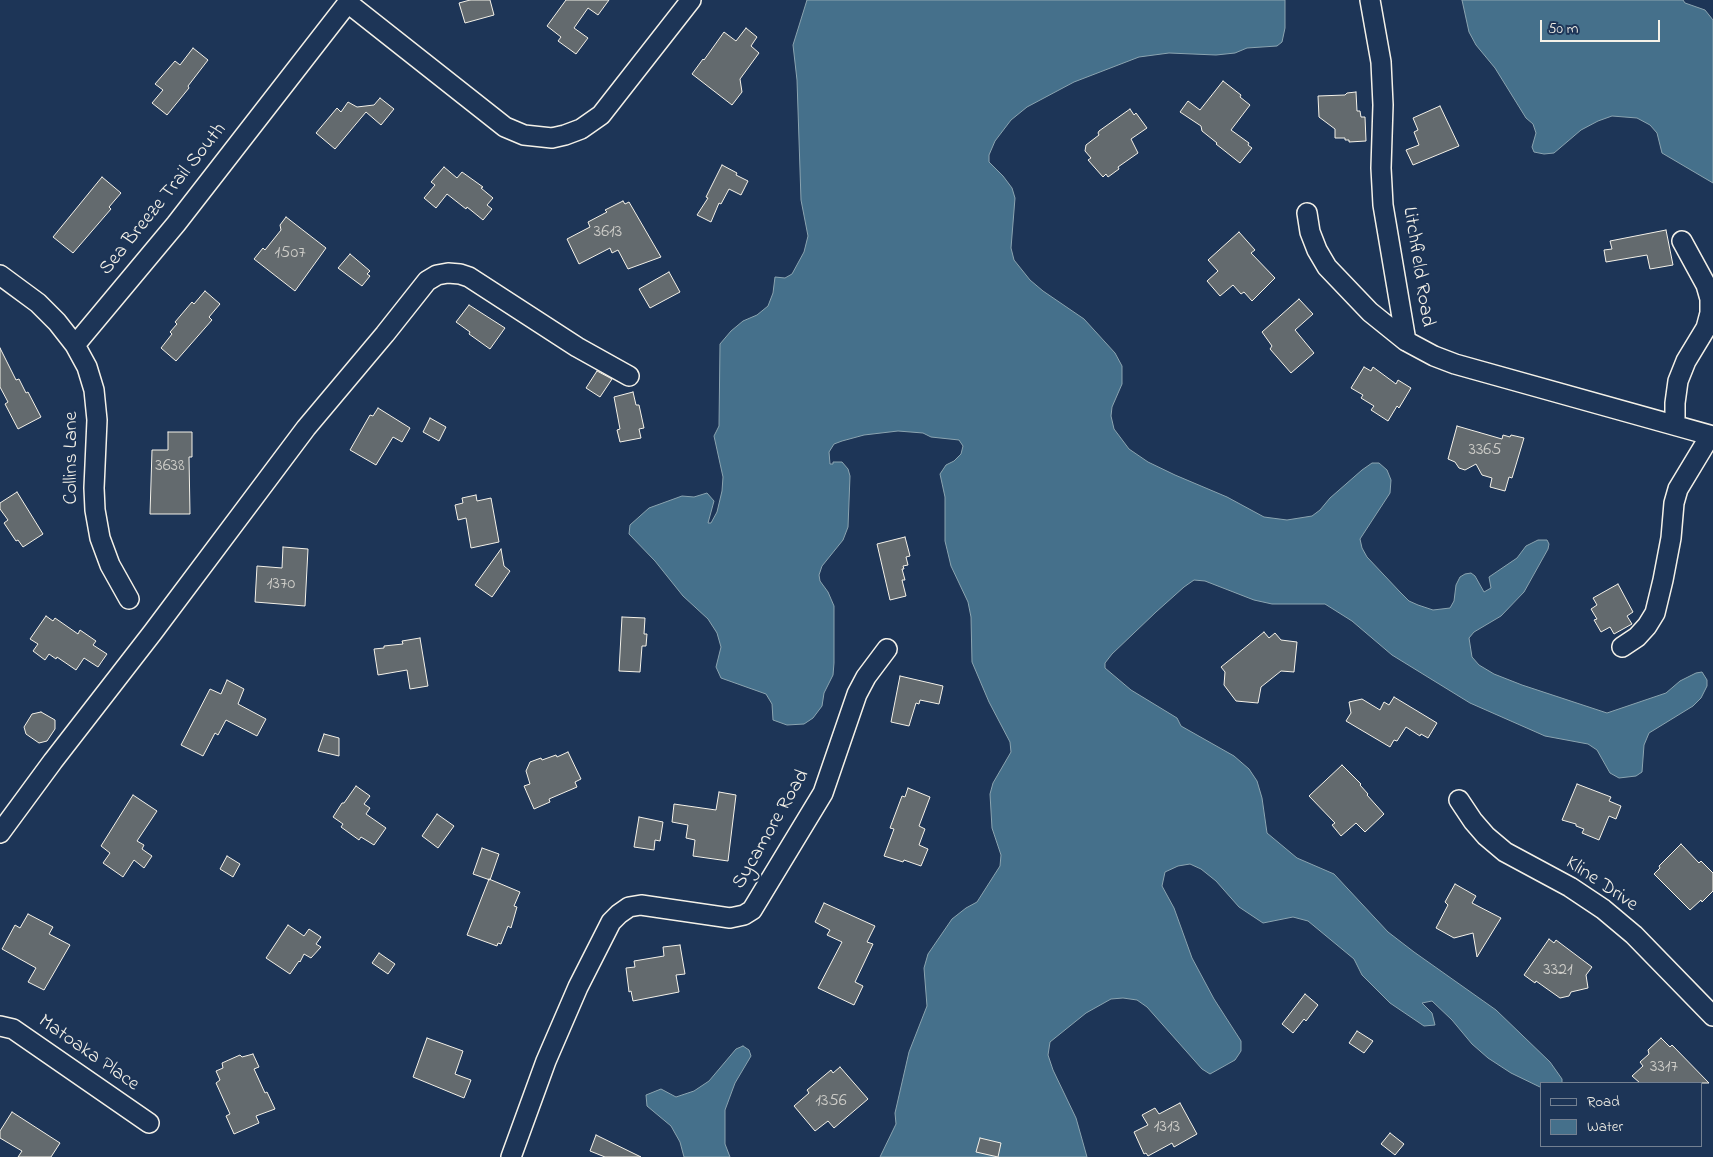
<!DOCTYPE html>
<style>
body{margin:0}
#map{position:relative;width:1713px;height:1157px;overflow:hidden;background:#1d3557;font-family:"Indie Flower",sans-serif}
canvas{display:block}
.legend{position:absolute;left:1540px;top:1082px;width:162px;height:65px;box-sizing:border-box;background:#1d3557;border:1px solid #738091;margin:0;padding:6px 9px;list-style:none;font-size:15px;color:#f4f1e8}
.legend li{display:flex;align-items:center;gap:10px;height:25px}
.legend b{width:25px;border:1px solid #738091}
.scale{position:absolute;left:1540px;top:20px;width:120px;height:22px;box-sizing:border-box;border:2px solid #f4f1e8;border-top:0;padding-left:6px;font-size:15px;line-height:18px;white-space:nowrap;color:#f4f1e8;-webkit-text-stroke:4px #1d3557;paint-order:stroke}
</style>
<div id="map">
<canvas width="1713" height="1157"></canvas>
<ul class="legend">
<li><b style="height:6px;background:#1d3557"></b>Road</li>
<li><b style="height:14px;background:#45708b"></b>Water</li>
</ul>
<div class="scale">50 m</div>
</div>
<script>
const ctx = document.querySelector('canvas').getContext('2d');
ctx.lineJoin = 'round';
function paint(path, color) {
  ctx.fillStyle = color;
  ctx.fill(path, 'evenodd');
}
function shape(rows) {
  const path = new Path2D();
  for (const r of rows) {
    path.moveTo(r[0], r[1]);
    for (let i = 2; i < r.length; i += 2) path.lineTo(r[i], r[i + 1]);
  }
  return path;
}
function strokePath(path, color, width, dash) {
  ctx.strokeStyle = color;
  ctx.lineWidth = width;
  ctx.lineCap = dash ? 'butt' : 'round';
  ctx.setLineDash(dash || []);
  ctx.stroke(path);
}
function write(font, color, halo, rows, align = 'center') {
  ctx.font = font + ' "Indie Flower",sans-serif';
  ctx.lineWidth = 4;
  ctx.setLineDash([]);
  ctx.textBaseline = 'middle';
  ctx.strokeStyle = halo;
  ctx.fillStyle = color;
  for (const [text, x, y, turn = 0] of rows) {
    ctx.save();
    ctx.translate(x, y);
    ctx.rotate((+turn || 0) * Math.PI / 180);
    ctx.textAlign = isNaN(turn) ? turn : align;
    if (halo) ctx.strokeText(text, 0, 0);
    ctx.fillText(text, 0, 0);
    ctx.restore();
  }
}
const water = shape([
 [807,0,1285,0,1285,28,1282,42,1277,46,1247,48,1235,53,1216,55,1169,53,1139,57,1074,82,1027,107,1011,120,995,141,989,155,989,162,1003,176,1012,188,1015,198,1011,248,1014,260,1030,280,1043,291,1084,319,1115,353,1122,366,1122,384,1112,407,1111,416,1114,429,1129,449,1148,462,1175,475,1227,497,1264,517,1287,520,1312,516,1320,510,1330,498,1362,470,1372,463,1379,463,1387,470,1391,480,1390,493,1360,539,1362,548,1367,557,1400,592,1409,601,1418,605,1433,610,1450,608,1454,601,1456,585,1460,577,1465,574,1471,573,1475,576,1484,592,1491,588,1489,577,1517,558,1526,546,1538,540,1547,540,1549,544,1548,549,1524,592,1501,616,1474,632,1469,638,1472,657,1479,665,1494,674,1522,685,1607,713,1666,693,1680,681,1696,673,1702,672,1707,680,1707,686,1701,698,1693,706,1649,733,1644,745,1642,772,1636,776,1619,778,1610,773,1597,750,1588,744,1545,736,1470,703,1392,655,1352,621,1325,604,1272,604,1254,600,1205,581,1194,580,1184,587,1156,612,1112,654,1105,663,1105,668,1131,690,1177,718,1181,726,1234,756,1249,769,1257,781,1262,798,1267,833,1297,858,1334,874,1388,932,1414,952,1496,1010,1550,1062,1562,1079,1562,1083,1542,1083,1542,1088,1511,1073,1488,1058,1472,1044,1452,1020,1432,1001,1422,1003,1432,1013,1435,1025,1424,1026,1390,1003,1362,975,1354,959,1308,921,1293,917,1263,923,1239,907,1216,881,1201,869,1190,864,1178,866,1165,872,1162,886,1174,908,1192,958,1214,999,1241,1041,1241,1051,1235,1060,1210,1074,1202,1069,1147,1007,1137,1000,1123,998,1111,999,1086,1013,1050,1042,1048,1055,1053,1070,1076,1118,1087,1157,880,1157,896,1124,895,1113,909,1052,927,1006,924,968,928,954,952,919,966,908,977,902,1000,866,1001,855,992,828,990,794,993,783,1011,752,1010,742,989,702,972,662,971,617,968,602,951,566,945,541,945,497,940,474,946,465,954,461,961,454,963,446,959,440,931,437,923,433,898,431,864,435,842,441,834,444,829,452,830,464,833,464,833,462,842,462,848,469,850,476,848,527,843,540,822,566,819,575,820,581,828,592,834,606,834,663,833,675,824,693,822,706,813,718,804,724,787,725,773,720,772,704,766,694,721,678,716,667,721,647,717,633,708,619,683,596,655,561,629,534,630,525,649,508,682,496,694,497,707,493,714,501,708,523,711,523,717,512,722,491,723,477,714,436,719,426,720,344,731,331,743,321,757,315,768,306,773,293,775,277,785,278,792,274,804,252,808,236,801,200,797,80,793,45,807,0],
 [1462,0,1683,0,1685,3,1705,10,1713,20,1713,183,1662,153,1657,133,1650,125,1637,118,1612,116,1598,121,1581,130,1554,153,1544,154,1534,152,1532,147,1536,133,1533,124,1526,118,1495,68,1476,45,1469,32,1462,0],
 [743,1046,749,1050,751,1056,735,1083,725,1110,725,1144,730,1157,684,1157,680,1142,671,1126,647,1106,646,1095,661,1089,676,1097,694,1091,709,1081,736,1049,743,1046]
]);
const building = shape([
 [470,0,490,0,494,15,465,23,459,3,470,0],
 [566,0,609,0,598,15,588,8,574,28,588,38,576,54,558,41,561,37,547,26,566,0],
 [746,28,757,37,751,46,759,53,740,79,742,92,732,105,692,74,703,59,704,60,724,32,736,41,746,28],
 [193,48,208,60,188,86,189,88,167,115,152,103,163,90,155,84,175,61,180,65,193,48],
 [1223,81,1241,95,1240,97,1250,105,1231,130,1249,143,1248,145,1252,148,1240,163,1216,144,1217,143,1202,131,1201,126,1180,112,1188,101,1200,110,1223,81],
 [1356,92,1357,111,1360,111,1361,117,1365,117,1366,141,1349,142,1349,140,1345,140,1345,138,1335,138,1335,129,1319,117,1318,96,1345,95,1347,93,1356,92],
 [380,98,394,109,381,125,366,112,335,149,316,133,337,108,341,112,348,102,357,107,374,105,380,98],
 [1440,106,1459,146,1413,165,1406,150,1419,145,1414,132,1418,130,1413,118,1440,106],
 [1130,109,1134,115,1136,113,1147,128,1131,139,1138,153,1118,167,1119,169,1108,177,1106,174,1103,177,1088,160,1091,158,1085,151,1086,145,1099,135,1098,133,1099,131,1130,109],
 [722,165,737,173,736,175,748,181,741,195,729,189,721,204,719,203,711,222,697,215,708,198,706,197,722,165],
 [444,167,457,178,462,172,483,187,481,188,493,198,487,205,492,209,483,220,467,207,466,209,447,194,436,208,424,198,435,185,431,182,444,167],
 [102,177,121,193,109,207,111,209,73,253,53,237,102,177],
 [623,201,625,204,629,202,661,257,628,269,618,250,612,253,610,248,579,264,567,239,590,227,588,222,607,212,605,210,623,201],
 [286,217,326,248,295,291,254,259,263,248,265,250,281,230,280,225,286,217],
 [1666,230,1673,265,1650,269,1647,255,1606,262,1604,250,1612,249,1610,241,1666,230],
 [1239,232,1255,250,1251,253,1275,278,1252,301,1244,292,1241,294,1233,285,1220,296,1207,281,1218,271,1208,260,1239,232],
 [350,254,370,271,367,274,370,276,362,286,338,268,350,254],
 [669,272,680,292,650,308,639,289,669,272],
 [205,291,220,304,209,317,212,320,176,361,161,348,172,334,170,332,177,324,175,322,192,302,194,304,205,291],
 [1299,299,1313,314,1295,330,1314,353,1291,373,1270,349,1272,346,1262,332,1299,299],
 [469,305,505,328,490,349,469,334,470,332,456,322,469,305],
 [0,348,16,380,19,379,26,393,28,392,41,417,18,429,5,404,8,402,0,387,0,348],
 [1364,367,1371,371,1373,367,1396,384,1398,380,1411,388,1399,408,1397,406,1388,421,1371,410,1374,406,1361,398,1363,395,1351,388,1364,367],
 [597,371,612,379,600,397,586,388,597,371],
 [633,392,636,405,639,405,644,428,639,429,641,438,620,442,617,430,620,429,614,397,633,392],
 [378,408,410,428,402,442,393,437,376,465,350,450,370,415,373,416,378,408],
 [430,418,446,427,439,441,423,432,430,418],
 [1457,426,1502,439,1503,435,1510,437,1511,435,1524,438,1512,478,1509,477,1505,491,1490,487,1492,478,1482,475,1476,464,1465,470,1459,468,1455,462,1448,459,1457,426],
 [168,432,192,432,192,457,189,457,190,514,150,514,152,450,168,450,168,432],
 [17,492,43,534,23,547,18,540,16,541,4,523,8,520,0,509,0,503,17,492],
 [476,495,477,501,491,498,499,542,471,548,466,518,458,520,455,505,463,503,462,498,476,495],
 [905,537,910,556,906,557,908,565,903,566,904,569,902,569,905,580,902,580,906,596,890,600,877,544,905,537],
 [283,547,308,549,305,606,255,602,257,566,282,568,283,547],
 [501,549,504,566,510,571,492,597,475,585,501,549],
 [1618,584,1633,612,1627,616,1632,624,1614,634,1610,627,1601,632,1594,620,1597,619,1591,609,1597,605,1593,598,1618,584],
 [46,616,53,621,55,618,78,634,80,630,96,641,93,645,107,654,98,667,84,658,76,670,57,657,56,659,49,654,45,660,33,651,38,644,30,639,46,616],
 [622,617,645,618,644,634,647,634,646,646,642,646,640,672,619,671,622,617],
 [1264,632,1269,638,1275,633,1281,640,1297,642,1294,672,1281,671,1261,687,1258,703,1236,701,1224,685,1225,672,1221,667,1264,632],
 [420,638,428,686,410,689,407,670,378,675,374,649,384,648,384,646,403,644,402,641,420,638],
 [900,676,943,686,939,704,920,700,919,704,916,703,909,726,891,722,900,676],
 [227,680,244,689,238,704,266,719,257,736,226,720,218,735,215,733,203,756,181,745,210,689,221,694,227,680],
 [1394,697,1437,723,1428,738,1421,734,1420,736,1406,727,1397,741,1394,740,1390,747,1346,721,1351,713,1349,702,1362,699,1380,710,1384,702,1389,705,1394,697],
 [41,712,55,720,55,729,47,741,39,743,26,734,24,727,32,714,41,712],
 [324,734,339,738,339,756,318,751,324,734],
 [568,752,581,779,575,782,577,787,549,799,550,802,534,809,524,786,530,784,526,771,530,762,541,758,542,760,556,755,557,757,568,752],
 [1342,765,1361,784,1360,785,1368,794,1367,795,1384,814,1365,832,1356,823,1341,836,1332,825,1335,823,1309,796,1342,765],
 [1577,784,1611,797,1609,801,1621,806,1616,819,1609,816,1599,840,1582,833,1584,829,1576,826,1576,824,1562,820,1577,784],
 [356,786,370,796,364,804,370,808,366,814,386,828,374,845,361,837,359,840,341,827,343,824,333,817,342,803,344,803,356,786],
 [908,788,930,797,919,826,925,829,919,845,928,849,921,866,904,860,903,862,884,856,894,829,890,828,902,796,905,797,908,788],
 [719,792,736,795,728,861,693,856,695,840,686,838,688,825,672,822,674,804,716,810,719,792],
 [133,795,157,811,137,841,144,845,142,849,152,856,144,868,134,860,123,877,103,863,110,853,101,846,133,795],
 [437,814,454,826,438,848,422,836,437,814],
 [639,817,663,822,660,841,655,840,654,850,634,847,639,817],
 [1681,844,1699,863,1701,861,1713,873,1713,891,1702,902,1701,900,1690,910,1654,874,1660,868,1659,866,1681,844],
 [482,848,499,854,490,880,473,874,482,848],
 [227,856,240,864,233,877,220,869,227,856],
 [489,879,520,892,514,906,517,907,511,928,508,926,501,944,498,943,497,946,467,935,489,879],
 [1455,884,1476,896,1472,903,1501,918,1477,957,1473,933,1454,938,1436,928,1448,905,1445,902,1455,884],
 [824,903,875,926,867,942,873,944,855,982,863,986,854,1005,818,988,842,942,827,935,830,930,815,922,824,903],
 [28,914,53,927,49,934,70,945,44,990,28,982,36,968,2,949,15,925,20,928,28,914],
 [288,925,304,936,309,929,321,937,316,944,321,947,311,958,304,954,300,962,299,961,290,974,266,958,288,925],
 [1549,939,1554,943,1556,940,1592,967,1586,975,1588,988,1571,992,1569,996,1560,998,1536,981,1535,983,1524,975,1549,939],
 [680,945,685,974,676,975,679,992,633,1001,631,991,629,992,626,968,635,967,634,961,664,956,663,947,680,945],
 [379,953,395,964,388,974,372,963,379,953],
 [1305,994,1318,1005,1306,1021,1304,1019,1293,1033,1282,1024,1305,994],
 [1357,1031,1373,1041,1364,1053,1349,1043,1357,1031],
 [427,1038,463,1051,455,1074,471,1080,464,1098,413,1077,427,1038],
 [1661,1038,1670,1047,1672,1045,1709,1083,1640,1083,1632,1076,1643,1066,1640,1062,1649,1054,1648,1050,1661,1038],
 [253,1054,259,1067,254,1069,265,1093,267,1092,275,1109,256,1116,259,1123,234,1134,226,1116,230,1114,216,1083,220,1080,216,1071,223,1068,222,1063,240,1055,242,1057,253,1054],
 [840,1067,868,1099,834,1128,828,1121,815,1131,794,1106,809,1093,807,1090,831,1070,833,1073,840,1067],
 [1180,1103,1197,1134,1174,1147,1172,1143,1148,1156,1146,1153,1144,1154,1134,1132,1148,1125,1142,1115,1155,1108,1159,1114,1180,1103],
 [12,1112,60,1143,51,1157,18,1157,22,1151,0,1138,0,1131,12,1112],
 [1390,1133,1404,1144,1395,1155,1381,1144,1390,1133],
 [596,1135,641,1157,605,1157,590,1151,596,1135],
 [980,1138,1001,1143,998,1157,976,1152,980,1138]
]);
const minor = shape([
 [1370,0,1381,62,1383,105,1381,168,1383,205,1406,341,1434,356,1455,364,1713,436],
 [348,3,505,127,524,135,552,138,565,135,581,129,601,115,691,0],
 [1307,213,1310,232,1317,250,1327,267,1370,312,1406,341],
 [0,275,38,303,57,322,75,345,87,367,94,390,97,420,94,488,95,510,100,538,110,565,129,599],
 [75,345,176,224,350,0],
 [1675,425,1675,403,1678,381,1686,361,1706,328,1710,313,1710,299,1706,285,1682,241],
 [1622,647,1637,637,1647,626,1655,613,1663,580,1671,538,1674,503,1678,489,1710,436],
 [1459,800,1473,821,1486,836,1505,852,1570,887,1603,909,1634,935,1713,1016],
 [0,833,53,761,153,632,306,428,385,334,427,281,437,275,448,273,460,274,469,277,577,347,629,376],
 [0,1026,13,1029,149,1123],
 [511,1157,546,1061,578,987,611,922,619,914,629,907,641,905,730,918,744,915,752,910,823,793,857,694,866,677,887,649]
]);
const numberNames = [
 ["3613",608,233],
 ["1507",290,254],
 ["3365",1485,451],
 ["3638",170,467],
 ["1370",281,585],
 ["3321",1558,971],
 ["3317",1664,1068],
 ["1356",831,1102],
 ["1313",1167,1128]
];
const streetNames = [
 ["Sea Breeze Trail South",164,200,-51],
 ["Litchfield Road",1417,267,81],
 ["Collins Lane",73,458,-90],
 ["Sycamore Road",772,830,-60],
 ["Kline Drive",1601,885,34],
 ["Matoaka Place",88,1054,35]
];
paint(water, '#45708b');
strokePath(water, '#8ba4b0', 1);
paint(building, '#636a6e');
strokePath(building, '#f4f1e8', 1);
strokePath(minor, '#f4f1e8', 22);
strokePath(minor, '#1d3557', 19);
write('18px', '#d0cfca', null, numberNames);
write('20px', '#f4f1e8', '#1d3557', streetNames);
</script>
